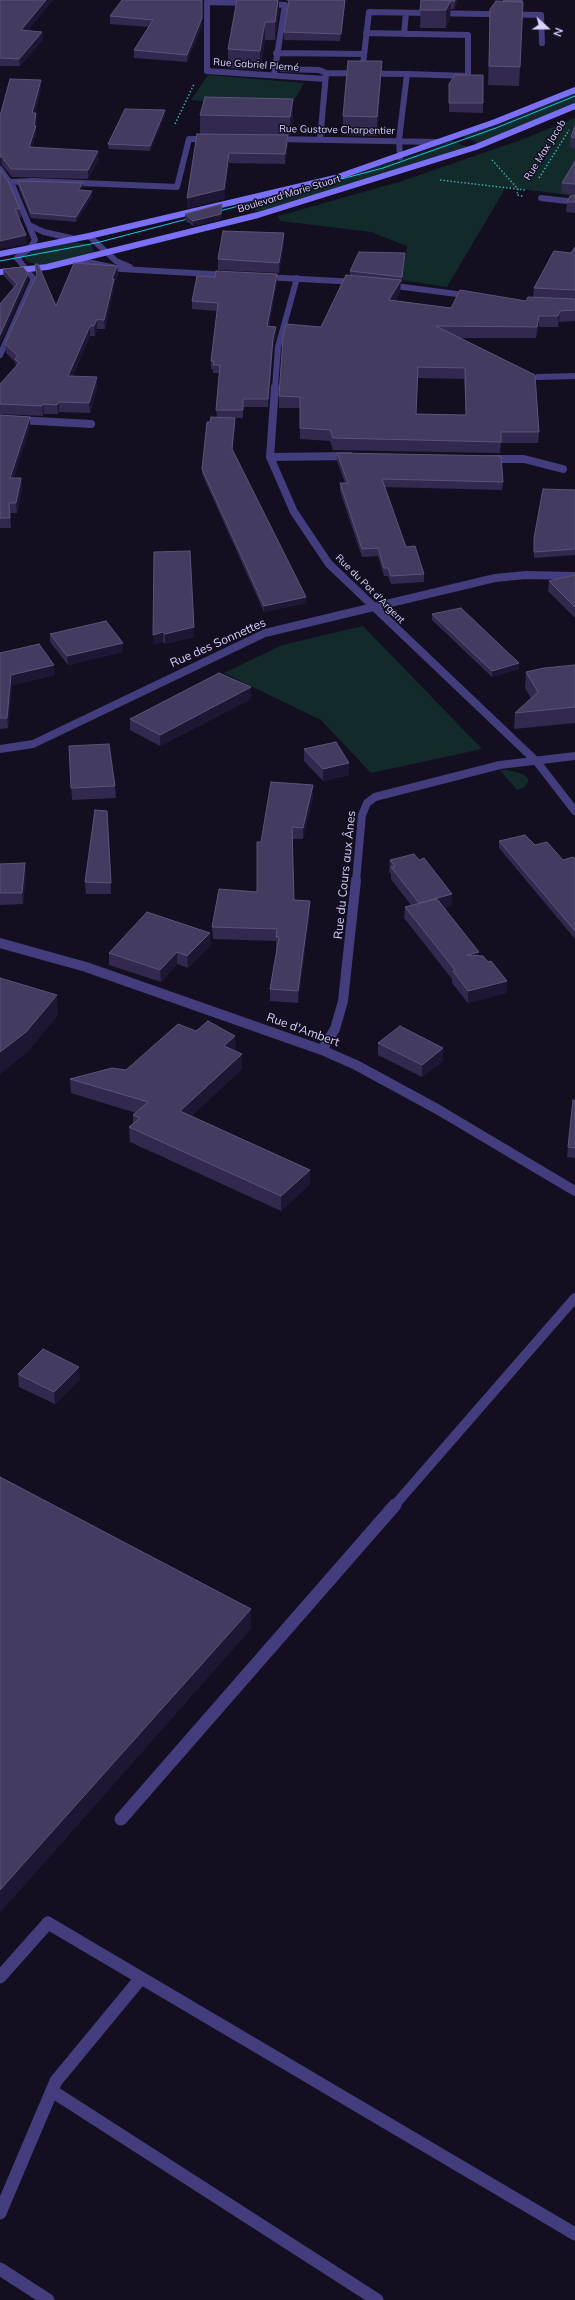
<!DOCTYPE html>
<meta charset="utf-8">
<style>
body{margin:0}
#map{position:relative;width:575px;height:2300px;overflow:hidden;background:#130f21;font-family:Mulish,sans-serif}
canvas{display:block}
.north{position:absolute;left:527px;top:8px;width:40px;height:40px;-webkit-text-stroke:3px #130f21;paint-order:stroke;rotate:111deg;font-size:11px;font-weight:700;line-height:16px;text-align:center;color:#d9d2fc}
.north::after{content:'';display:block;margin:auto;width:14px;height:18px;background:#d9d2fc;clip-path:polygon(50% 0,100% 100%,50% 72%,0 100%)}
</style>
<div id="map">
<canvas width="575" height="2300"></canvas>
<div class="north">N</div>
</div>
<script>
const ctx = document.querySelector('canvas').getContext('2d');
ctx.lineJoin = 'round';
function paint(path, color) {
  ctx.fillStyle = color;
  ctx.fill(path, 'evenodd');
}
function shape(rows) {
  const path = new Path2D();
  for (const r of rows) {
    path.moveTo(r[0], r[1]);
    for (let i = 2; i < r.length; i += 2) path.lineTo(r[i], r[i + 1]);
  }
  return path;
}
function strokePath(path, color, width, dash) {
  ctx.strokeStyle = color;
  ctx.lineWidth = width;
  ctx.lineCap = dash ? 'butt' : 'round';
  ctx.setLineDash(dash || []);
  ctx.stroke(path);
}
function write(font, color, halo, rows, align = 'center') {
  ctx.font = font + ' Mulish,sans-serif';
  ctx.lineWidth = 3;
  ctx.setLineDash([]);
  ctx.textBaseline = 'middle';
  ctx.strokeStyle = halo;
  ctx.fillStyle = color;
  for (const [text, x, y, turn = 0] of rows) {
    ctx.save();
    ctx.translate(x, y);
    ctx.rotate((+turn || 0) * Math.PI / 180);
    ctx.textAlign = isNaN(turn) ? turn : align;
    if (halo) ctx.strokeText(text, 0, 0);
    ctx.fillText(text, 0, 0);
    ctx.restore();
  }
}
const green = shape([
 [208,75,304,83,289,109,191,100],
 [575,93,575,103,478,143,462,136,496,126],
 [575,118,575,196,506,187,447,287,402,280,407,246,371,232,280,221,278,216,399,182,521,140],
 [451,140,467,147,258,212,243,201,346,177,429,150],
 [74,242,91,245,94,251,88,255,46,264,36,264,29,262,25,259,25,255,33,251],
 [363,626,482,749,371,773,321,720,224,673,282,645],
 [500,770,507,770,523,774,528,779,528,782,525,787,517,790]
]);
const path = shape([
 [175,124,194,84],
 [492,160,518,189,517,195,523,196],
 [539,178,569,130],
 [440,180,525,190]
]);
const serviceFar2 = shape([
 [0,419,91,424]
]);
const serviceFar1 = shape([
 [394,1506,575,1298]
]);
const service = shape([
 [121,1819,395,1505],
 [48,1923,575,2234],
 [52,2091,377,2300],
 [0,2213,56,2081,141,1978],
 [0,2269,48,2300]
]);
const minorFar3 = shape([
 [250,3,207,2,207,71,325,79],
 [266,4,285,5,274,75],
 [366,33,468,35,468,76,407,74,399,140,400,157],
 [404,34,406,13],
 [276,53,364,54],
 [282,69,319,70,326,73,407,74],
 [362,73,369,12,541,15,542,43],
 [275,139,437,142],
 [320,140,326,74],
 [0,169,13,187,35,240,30,248,17,258,33,278,33,281,0,355],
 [11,182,33,181,177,187,189,139,209,139],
 [541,198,575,202],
 [31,226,44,232,75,239],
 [89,236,116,261,130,267],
 [77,260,121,269,229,275],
 [265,277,356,282],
 [388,285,472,296],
 [538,377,575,376],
 [275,388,278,347,297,278]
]);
const minorFar2 = shape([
 [275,387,270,457,294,512,329,564,537,762,575,811],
 [270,457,350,456],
 [488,459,524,459,563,469],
 [0,749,33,744,265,633,495,578,526,575,575,576],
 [356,881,362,815,367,803,375,797,500,765,575,756]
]);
const minorFar1 = shape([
 [322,1050,335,1029,343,1001,356,880]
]);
const minor = shape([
 [0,1977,48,1923]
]);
const tertiary = shape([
 [0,943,86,967,322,1050,356,1065,437,1109,575,1191]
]);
const secondary = shape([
 [0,254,89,236,335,178,495,122,575,90],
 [0,272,47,267,258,215,476,147,575,106]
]);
const tram = shape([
 [212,213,383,168,496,128,575,96],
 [0,261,96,243,195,217]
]);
const wall = shape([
 [0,0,53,0,27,31,42,32,43,40,20,66,0,66],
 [237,0,345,0,340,41,284,40,284,32,289,4,286,0,279,0,279,10,275,40,265,40,260,70,228,68,228,49],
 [421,0,458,0,454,9,451,9,450,18,446,28,420,28],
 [202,2,202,26,187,62,134,58,134,50,149,27,110,24,110,16],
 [490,9,520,67,519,86,488,85],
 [381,80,377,136,343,135,343,116],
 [449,84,483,103,483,113,449,112],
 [41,88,35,113,37,121,36,126,36,134,32,148,99,159,88,179,12,177,2,165,0,165,0,116],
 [293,99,293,117,290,135,288,135,288,145,285,164,229,163,224,199,187,208,200,134,200,115],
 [165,115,150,151,109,149,108,144],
 [575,126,575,149,570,147,571,137],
 [575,161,575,213,566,212,567,202,574,195,561,193,562,183],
 [0,170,20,209,21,218,18,217,27,244],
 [18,181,83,188,81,191,92,197,76,222,31,218,18,186],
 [222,204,222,209,221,219,193,226,185,220,185,214],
 [284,233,284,243,279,273,218,270,218,259],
 [575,247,575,321,559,322,558,327,539,327,536,338,459,338,539,432,538,443,501,443,500,453,333,450,330,441,300,439,300,408,279,408,279,396,321,327,350,276,350,271,405,259,402,282,401,282,400,291,395,301,451,308,526,301,533,297,534,288,571,253],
 [418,378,464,379,466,415,416,414],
 [35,264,56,306,117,266,118,275,114,284,114,288,105,329,97,329,95,336,90,336,72,377,97,387,90,413,59,412,58,414,44,414,43,416,0,414,0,384,16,366,15,362,6,353,5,344,36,276],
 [3,269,28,273,28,280,0,343,0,304,14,287,4,276],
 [277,282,269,326,276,335,273,347,268,407,243,407,243,418,235,418,232,450,306,597,306,603,264,612,202,474,202,469,210,422,217,417,216,410,220,373,213,373,213,369,211,369,211,361,217,311,192,309,192,301],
 [0,415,30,426,14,478,21,478,22,488,17,513,10,513,11,528,0,528],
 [337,453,503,482,502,490,384,487,406,547,424,574,424,582,391,584,388,576,384,576,378,556,362,557,340,491,340,483,345,483,337,461],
 [575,490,575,555,534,558,534,538],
 [154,552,194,637,165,644,163,642,154,644],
 [575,575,575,618,548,591,549,581],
 [432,614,519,663,519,669,492,677,432,620],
 [50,634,123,643,123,652,68,665,50,642],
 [0,653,55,675,12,685,8,728,0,729],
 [575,665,575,723,514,729,515,713,531,698,525,688,526,672],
 [251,699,160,746,130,730,130,719],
 [69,746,115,786,116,798,72,800],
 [304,749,349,775,323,781,304,761],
 [313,785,313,796,303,839,292,839,294,900,310,901,310,912,298,1003,270,1001,270,989,277,949,276,949,276,941,213,939,212,927,257,892,261,842],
 [107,811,111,894,86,894,85,882],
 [499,841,535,845,563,860,575,859,575,939,499,848],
 [390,860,419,860,452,894,452,906,444,908,479,952,479,956,488,962,507,981,506,993,468,1003,452,983,452,979,404,918,405,907,411,905,391,879,391,874,389,872],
 [0,864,26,874,23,904,0,905],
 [211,945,188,968,177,964,161,982,109,965,109,953],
 [196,1031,236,1050,235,1051,242,1054,242,1069,191,1116,310,1170,310,1184,281,1211,130,1142,129,1127,133,1124,133,1115,136,1113,71,1093,70,1079,126,1070],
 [378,1043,443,1048,443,1061,422,1077,378,1055],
 [575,1101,575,1158,567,1157,568,1147],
 [18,1374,80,1379,55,1404,19,1387]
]);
const shadedWall = shape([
 [46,0,53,0,21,38,21,30],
 [202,0,204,0,202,2,202,26,187,62,187,55],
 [278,0,279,0,279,10,275,40,275,22],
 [451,0,450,18,446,28,446,10],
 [455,0,458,0,454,9,455,1],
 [265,22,265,40,260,70,260,51],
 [42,32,43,40,20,66,19,59],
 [382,61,381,80,377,136,377,117],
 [41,80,41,88,33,121,32,113],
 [293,99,293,117,290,135,290,117],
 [165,110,165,115,150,151,150,146],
 [36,113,37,121,35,129,36,126,36,134,30,156,29,147],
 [288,135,288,145,285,164,285,154],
 [98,151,99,159,88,179,88,170],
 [229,153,229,163,224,199,187,208,187,198],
 [0,157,2,157,2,165,0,165],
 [83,183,83,188,78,196,78,190],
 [92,191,92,197,76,222,76,217],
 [222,204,222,209,221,219,193,226,193,221],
 [284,233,284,243,279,273,279,263],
 [26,235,27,244,0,249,0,241],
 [405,253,405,259,402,282,402,277],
 [117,266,118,275,114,284,114,288,105,329,104,320,112,279],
 [28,273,28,280,0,343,0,335],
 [277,274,277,282,267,334,267,326],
 [401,280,400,291,389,311,389,300],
 [560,311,559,322,558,327,558,316],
 [539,316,539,327,536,338,537,327],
 [97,319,97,329,95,336,94,326],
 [90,326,90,336,68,386,68,376],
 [276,327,276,335,273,347,268,407,268,399,273,338],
 [97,377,97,387,90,413,89,403],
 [59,402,59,412,58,414,57,405],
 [43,404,44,414,43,416,42,406],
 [30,417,30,426,11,488,10,478],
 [235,418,235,424,232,455,232,449],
 [21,478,22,488,17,513,16,503],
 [306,597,306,603,264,612,264,606],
 [194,627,194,637,165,644,165,634],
 [163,632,163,642,154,644,153,635],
 [123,643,123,652,68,665,67,656],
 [519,663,519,669,492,677,492,671],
 [54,665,55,675,12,685,8,728,7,718,11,675],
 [251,687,251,699,160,746,160,735],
 [349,763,349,775,323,781,323,769],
 [313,785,313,796,303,839,303,828],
 [25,863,26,874,23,904,22,893],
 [452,894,452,906,419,915,419,903],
 [310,901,310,912,298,1003,298,991],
 [210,933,211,945,188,968,187,956],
 [177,952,177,964,161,982,160,970],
 [479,952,479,964,467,955],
 [507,981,506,993,468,1003,468,991],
 [57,995,58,1015,28,1052,0,1074,0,1052],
 [235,1036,236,1050,224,1061,224,1046],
 [443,1048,443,1061,422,1077,422,1065],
 [242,1054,242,1069,180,1126,180,1111],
 [310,1170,310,1184,281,1211,281,1196],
 [79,1367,80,1379,55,1404,54,1392],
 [251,1609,251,1629,0,1913,0,1890]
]);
const building = shape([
 [0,0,46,0,21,30,42,32,19,59,0,58,0,0],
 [122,0,202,0,202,18,187,55,134,50,153,20,110,16,122,0],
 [237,0,278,0,275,22,265,22,260,51,228,49,237,0],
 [289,0,345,0,341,34,284,32,289,0],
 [421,0,451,0,446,10,420,10,421,0],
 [440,0,455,0,455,1,450,1,451,0,440,0],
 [504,0,522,0,522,2,503,1,504,0],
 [496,1,523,2,520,67,489,66,490,9,496,1],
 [348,61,382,61,377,117,343,116,348,61],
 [455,75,483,75,483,103,449,103,449,84,455,75],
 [10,79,41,80,32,113,36,113,34,126,36,126,29,147,98,151,88,170,11,169,2,157,0,157,0,116,10,79],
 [205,97,293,99,290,117,200,115,205,97],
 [125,109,165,110,150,146,108,144,125,109],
 [575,126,575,138,571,137,575,126],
 [197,134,288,135,285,154,229,153,224,189,187,198,197,134],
 [575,161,575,184,562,183,575,161],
 [0,170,8,181,20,209,15,209,26,235,0,241,0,170],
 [18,181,83,183,78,190,92,191,76,217,31,213,18,181],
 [575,195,575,202,567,202,570,196,575,195],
 [222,204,221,214,193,221,185,214,222,204],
 [223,231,284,233,279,263,218,259,223,231],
 [575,247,575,290,534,288,554,251,571,253,575,247],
 [359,252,405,253,402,277,350,271,359,252],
 [74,263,117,266,112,279,114,279,104,320,97,319,94,326,90,326,68,376,97,377,89,403,59,402,57,405,43,404,42,406,0,404,0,384,19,363,15,359,18,356,5,344,37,274,35,264,38,264,56,306,74,263],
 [23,267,28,273,0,335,0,304,17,284,3,269,23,267],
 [216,271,277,274,267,326,276,327,273,338,268,399,243,399,243,410,216,410,220,365,213,365,214,361,211,361,218,303,192,301,197,276,215,277,216,271],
 [346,275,401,280,389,300,451,308,460,290,526,301,528,297,575,299,575,310,560,311,558,316,539,316,537,327,436,326,535,375,539,432,501,432,501,442,333,438,330,430,300,428,300,397,279,396,283,337,286,324,321,327,346,275],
 [418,367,465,368,466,415,416,414,418,367],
 [0,415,30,417,10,478,21,478,16,503,9,503,10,518,0,518,0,415],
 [211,417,235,418,232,449,306,597,264,606,202,469,207,422,210,422,211,417],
 [337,453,501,456,503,482,382,479,406,547,415,546,424,574,391,576,388,568,384,568,378,548,362,549,340,483,348,483,337,453],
 [543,489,575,490,575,549,534,552,534,538,543,489],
 [190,551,194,627,165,634,163,632,153,635,154,552,190,551],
 [575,575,575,607,549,581,575,575],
 [461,608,519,663,492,671,432,614,461,608],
 [106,621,123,643,67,656,50,634,106,621],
 [39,644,54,665,11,675,7,718,0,718,0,653,39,644],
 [575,665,575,707,515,713,538,692,526,672,544,668,575,665],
 [219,673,251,687,160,735,130,719,219,673],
 [336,742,349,763,323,769,304,749,336,742],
 [109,744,115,786,71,788,69,746,109,744],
 [271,782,313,785,303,828,292,827,294,900,310,901,298,991,270,989,279,937,276,937,277,929,212,927,219,889,257,892,257,842,261,842,271,782],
 [95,810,107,811,111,883,85,882,95,810],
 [525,835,535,845,547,842,563,860,573,857,575,859,575,931,499,841,525,835],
 [414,854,419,860,424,858,452,894,419,903,391,867,395,867,390,860,414,854],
 [25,863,22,893,0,893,0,864,25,863],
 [437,899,479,952,467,955,483,956,488,962,491,961,507,981,468,991,453,971,455,970,405,907,437,899],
 [147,912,210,933,187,956,177,952,160,970,109,953,147,912],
 [0,978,57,995,26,1032,0,1052,0,978],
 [208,1021,235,1036,224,1046,242,1054,180,1111,310,1170,281,1196,129,1127,140,1118,133,1115,148,1102,70,1079,112,1068,126,1070,178,1024,196,1031,208,1021],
 [400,1026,443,1048,422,1065,378,1043,400,1026],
 [573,1100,575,1101,575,1148,568,1147,573,1100],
 [43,1349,79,1367,54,1392,18,1374,43,1349],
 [0,1477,251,1609,0,1890,0,1477]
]);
const farStreetnames = [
 ["Rue Gabriel Pierné",256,65,4],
 ["Rue Gustave Charpentier",337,130,1],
 ["Rue Max Jacob",545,150,-58],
 ["Boulevard Marie Stuart",289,194,-17],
 ["Rue du Pot d'Argent",370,589,45]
];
const streetNames = [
 ["Rue des Sonnettes",218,643,-24],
 ["Rue du Cours aux Ânes",345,875,-84],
 ["Rue d'Ambert",303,1030,20]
];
paint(green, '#132a2b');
strokePath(path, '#37abab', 1.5, [1.5, 2]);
strokePath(serviceFar2, '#433d7d', 8);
strokePath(serviceFar1, '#433d7d', 10);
strokePath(service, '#433d7d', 13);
strokePath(minorFar3, '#433d7d', 6);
strokePath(minorFar2, '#433d7d', 8);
strokePath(minorFar1, '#433d7d', 10);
strokePath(minor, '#433d7d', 13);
strokePath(tertiary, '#433d7d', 10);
strokePath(secondary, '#7b70f5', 6);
strokePath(tram, '#10c8ea', 1);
paint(wall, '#33294e');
paint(shadedWall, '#1e1734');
paint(building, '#443b61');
strokePath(building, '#5c5379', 1);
write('10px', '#d9d2fc', '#130f21', farStreetnames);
write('12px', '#d9d2fc', '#130f21', streetNames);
</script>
